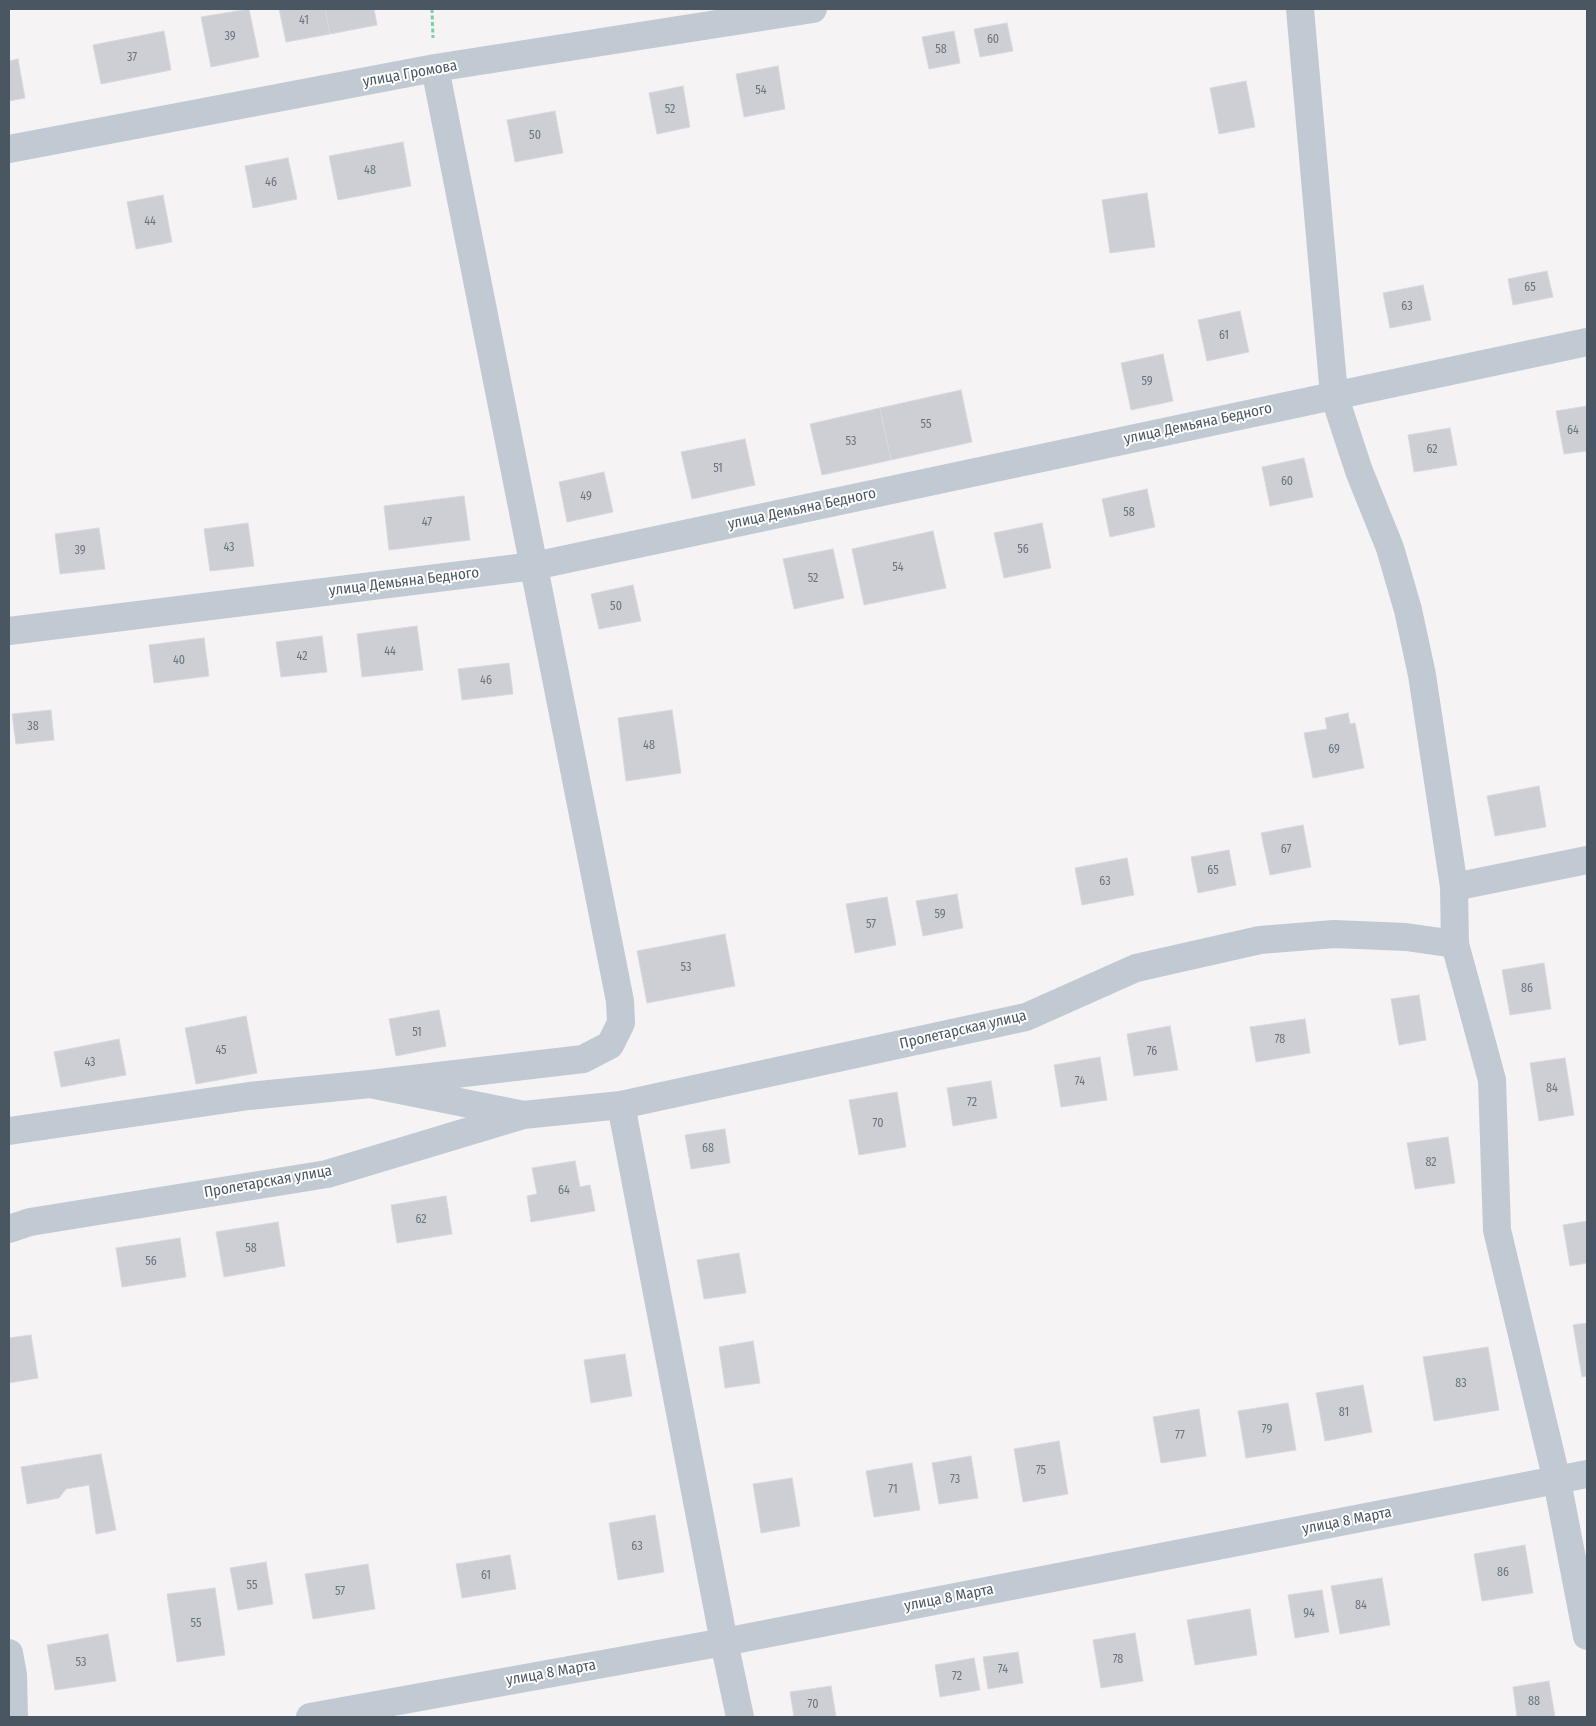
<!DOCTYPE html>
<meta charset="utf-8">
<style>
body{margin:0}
#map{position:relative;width:1596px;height:1726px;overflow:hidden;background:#f5f3f3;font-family:"Fira Sans Condensed",sans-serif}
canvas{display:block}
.frame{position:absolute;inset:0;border:10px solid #4a5661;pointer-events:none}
</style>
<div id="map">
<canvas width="1596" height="1726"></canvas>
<div class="frame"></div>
</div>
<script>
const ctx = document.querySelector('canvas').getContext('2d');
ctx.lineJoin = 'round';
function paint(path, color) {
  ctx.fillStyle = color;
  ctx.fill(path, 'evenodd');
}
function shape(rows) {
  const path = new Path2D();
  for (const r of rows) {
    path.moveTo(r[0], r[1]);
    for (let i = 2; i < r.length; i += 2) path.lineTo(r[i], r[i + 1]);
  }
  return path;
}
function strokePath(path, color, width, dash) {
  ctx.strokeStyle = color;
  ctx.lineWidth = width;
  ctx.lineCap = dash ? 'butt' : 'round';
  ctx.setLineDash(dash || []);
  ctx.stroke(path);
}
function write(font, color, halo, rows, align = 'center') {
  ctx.font = font + ' "Fira Sans Condensed",sans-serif';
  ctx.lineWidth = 4;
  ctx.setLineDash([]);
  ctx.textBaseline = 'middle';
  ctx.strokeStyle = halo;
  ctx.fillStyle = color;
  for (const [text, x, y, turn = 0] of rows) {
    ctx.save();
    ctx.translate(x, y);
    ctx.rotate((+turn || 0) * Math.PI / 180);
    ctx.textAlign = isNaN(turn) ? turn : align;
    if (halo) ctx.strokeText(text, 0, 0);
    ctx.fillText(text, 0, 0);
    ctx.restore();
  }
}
const building = shape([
 [249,9,259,57,211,67,201,17,249,9],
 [279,9,325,9,330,34,286,42,279,9],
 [325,9,374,9,377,25,330,34,325,9],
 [1007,23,1013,51,980,57,974,29,1007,23],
 [164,31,171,70,101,84,93,45,164,31],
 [954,31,960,63,929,69,922,37,954,31],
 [18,59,25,98,9,101,9,61,18,59],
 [778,66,785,109,744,117,736,74,778,66],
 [1246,81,1255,127,1219,134,1210,88,1246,81],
 [683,86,690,127,657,134,649,93,683,86],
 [555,111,563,153,515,162,507,120,555,111],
 [403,142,411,186,338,200,329,156,403,142],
 [288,158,297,199,253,208,245,166,288,158],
 [1147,193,1155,247,1110,253,1102,200,1147,193],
 [163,195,172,242,136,249,127,202,163,195],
 [1547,271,1553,297,1513,305,1508,279,1547,271],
 [1423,285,1431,320,1390,328,1383,293,1423,285],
 [1240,311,1249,352,1207,361,1198,320,1240,311],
 [1163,354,1173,401,1131,410,1121,363,1163,354],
 [961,390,972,442,891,460,880,408,961,390],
 [1587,406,1587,451,1564,454,1556,411,1587,406],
 [880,408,891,460,822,475,810,424,880,408],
 [1450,428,1457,465,1414,472,1408,435,1450,428],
 [745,439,755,485,692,499,681,452,745,439],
 [1304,458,1313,497,1270,506,1262,467,1304,458],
 [604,472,613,512,567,522,559,482,604,472],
 [1147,489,1155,527,1110,537,1102,499,1147,489],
 [464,496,470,540,389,550,384,506,464,496],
 [248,523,254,566,210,571,204,529,248,523],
 [1042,523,1051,568,1004,578,994,533,1042,523],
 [99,528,105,569,60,574,55,534,99,528],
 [933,531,946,588,864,605,852,549,933,531],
 [833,549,844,598,794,609,783,559,833,549],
 [633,585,641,621,599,629,591,594,633,585],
 [417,626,423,670,362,677,357,634,417,626],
 [322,636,327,672,281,677,276,642,322,636],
 [204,638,209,676,154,683,149,645,204,638],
 [509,663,513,694,462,700,458,669,509,663],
 [51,710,54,740,16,744,12,714,51,710],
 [672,710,681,773,626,781,618,718,672,710],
 [1348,713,1350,724,1355,723,1364,768,1313,778,1304,733,1327,729,1325,718,1348,713],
 [1539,786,1546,827,1495,836,1487,796,1539,786],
 [1303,825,1311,867,1270,875,1261,833,1303,825],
 [1229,850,1236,885,1198,893,1191,857,1229,850],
 [1127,858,1134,895,1082,905,1075,868,1127,858],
 [957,894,963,928,923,936,916,901,957,894],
 [887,897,896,945,855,953,846,904,887,897],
 [725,934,735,986,647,1003,637,951,725,934],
 [1544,963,1551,1009,1510,1015,1502,970,1544,963],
 [1419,995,1426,1040,1399,1045,1391,999,1419,995],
 [439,1010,446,1046,396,1056,389,1019,439,1010],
 [246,1016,257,1073,196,1084,185,1028,246,1016],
 [1305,1019,1310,1053,1256,1062,1250,1027,1305,1019],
 [1170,1026,1178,1070,1134,1076,1127,1034,1170,1026],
 [119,1039,126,1075,61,1087,54,1052,119,1039],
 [1100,1057,1107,1100,1061,1107,1054,1065,1100,1057],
 [1565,1058,1574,1115,1539,1121,1530,1063,1565,1058],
 [991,1081,997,1118,953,1126,947,1088,991,1081],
 [897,1092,906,1147,859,1155,849,1100,897,1092],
 [725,1129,730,1163,691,1169,685,1135,725,1129],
 [1448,1137,1455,1183,1415,1189,1407,1143,1448,1137],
 [575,1161,580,1187,590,1185,595,1211,531,1222,527,1196,537,1194,532,1168,575,1161],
 [446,1196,452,1234,397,1243,391,1205,446,1196],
 [1587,1221,1587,1263,1570,1266,1563,1225,1587,1221],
 [278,1222,285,1266,224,1277,216,1232,278,1222],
 [180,1238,186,1277,122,1287,116,1248,180,1238],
 [739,1253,746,1293,704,1299,697,1260,739,1253],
 [1587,1323,1587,1376,1582,1377,1573,1325,1587,1323],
 [31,1335,38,1378,9,1383,9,1338,31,1335],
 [753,1341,760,1383,725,1388,719,1347,753,1341],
 [1488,1347,1499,1410,1434,1421,1423,1357,1488,1347],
 [625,1354,632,1396,591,1403,584,1360,625,1354],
 [1363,1385,1372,1432,1325,1441,1316,1393,1363,1385],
 [1288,1403,1296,1450,1246,1458,1238,1411,1288,1403],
 [1199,1409,1206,1456,1161,1463,1153,1417,1199,1409],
 [1059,1441,1068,1494,1023,1502,1014,1449,1059,1441],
 [101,1454,116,1530,96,1534,89,1485,66,1489,59,1498,27,1504,21,1467,101,1454],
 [971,1456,978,1498,939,1504,932,1463,971,1456],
 [912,1463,920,1510,874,1517,866,1471,912,1463],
 [792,1478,800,1526,761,1533,753,1484,792,1478],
 [655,1515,664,1572,618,1580,609,1523,655,1515],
 [1525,1545,1533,1593,1482,1601,1474,1554,1525,1545],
 [510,1555,516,1589,462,1598,456,1564,510,1555],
 [266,1562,273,1604,238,1610,230,1568,266,1562],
 [368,1564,375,1609,313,1619,305,1574,368,1564],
 [1382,1578,1390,1625,1340,1634,1331,1586,1382,1578],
 [215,1588,225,1655,177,1662,167,1594,215,1588],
 [1322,1590,1329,1632,1295,1638,1288,1595,1322,1590],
 [1250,1609,1257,1655,1195,1665,1187,1620,1250,1609],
 [1135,1633,1143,1681,1101,1688,1093,1640,1135,1633],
 [108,1634,116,1681,55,1690,47,1645,108,1634],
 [1018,1652,1023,1683,988,1689,983,1657,1018,1652],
 [974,1658,980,1690,940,1697,935,1665,974,1658],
 [1549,1681,1555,1717,1517,1717,1513,1687,1549,1681],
 [831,1686,836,1717,794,1717,790,1692,831,1686]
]);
const path = shape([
 [432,9,433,38]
]);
const minor = shape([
 [1300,9,1334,395,1359,471,1390,548,1408,610,1422,675,1454,887,1455,944,1492,1080,1497,1230,1557,1481,1587,1636],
 [9,149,435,68,813,9],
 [9,631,534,566,1587,342],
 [1454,887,1587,860],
 [370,1084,583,1059,610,1045,621,1023,620,1001,435,68],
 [621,1105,724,1642,740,1717],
 [9,1131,249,1096,370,1084,519,1114],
 [9,1229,30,1222,327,1174,523,1115,621,1105,1026,1017,1136,968,1260,940,1334,934,1406,937,1455,944],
 [9,1653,13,1675,14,1717],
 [310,1717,724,1642,1587,1474]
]);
const numberNames = [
 ["41",304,21],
 ["39",230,37],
 ["60",993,40],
 ["58",941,50],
 ["37",132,58],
 ["54",761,91],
 ["52",670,110],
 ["50",535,136],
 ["48",370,171],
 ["46",271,183],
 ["44",150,222],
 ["65",1530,288],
 ["63",1407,307],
 ["61",1224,336],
 ["59",1147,382],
 ["55",926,425],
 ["64",1573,431],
 ["53",851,442],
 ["62",1432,450],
 ["51",718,469],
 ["60",1287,482],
 ["49",586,497],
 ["58",1129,513],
 ["47",427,523],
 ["43",229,548],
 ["56",1023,550],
 ["39",80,551],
 ["54",898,568],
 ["52",813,579],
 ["50",616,607],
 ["44",390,652],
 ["42",302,657],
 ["40",179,661],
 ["46",486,681],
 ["38",33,727],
 ["48",649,746],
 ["69",1334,750],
 ["67",1286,850],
 ["65",1213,871],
 ["63",1105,882],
 ["59",940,915],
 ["57",871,925],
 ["53",686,968],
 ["86",1527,989],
 ["51",417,1033],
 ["78",1280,1040],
 ["45",221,1051],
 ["76",1152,1052],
 ["43",90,1063],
 ["74",1080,1082],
 ["84",1552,1089],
 ["72",972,1103],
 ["70",878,1124],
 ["68",708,1149],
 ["82",1431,1163],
 ["64",564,1191],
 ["62",421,1220],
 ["58",251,1249],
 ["56",151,1262],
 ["83",1461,1384],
 ["81",1344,1413],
 ["79",1267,1430],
 ["77",1180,1436],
 ["75",1041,1471],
 ["73",955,1480],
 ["71",893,1490],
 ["63",637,1547],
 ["86",1503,1573],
 ["61",486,1576],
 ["55",252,1586],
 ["57",340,1592],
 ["84",1361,1606],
 ["94",1309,1614],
 ["55",196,1624],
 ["78",1118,1660],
 ["53",81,1663],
 ["74",1003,1670],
 ["72",957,1677],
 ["88",1534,1702],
 ["70",813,1705]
];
const streetNames = [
 ["улица Громова",410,74,-10],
 ["улица Демьяна Бедного",1198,424,-12],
 ["улица Демьяна Бедного",802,509,-12],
 ["улица Демьяна Бедного",404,582,-7],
 ["Пролетарская улица",963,1030,-13],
 ["Пролетарская улица",268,1182,-10],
 ["улица 8 Марта",1347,1521,-11],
 ["улица 8 Марта",949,1598,-11],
 ["улица 8 Марта",551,1673,-10]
];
paint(building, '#cdcfd5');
strokePath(building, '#d7d9de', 1);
strokePath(path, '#7ad0a6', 3, [4, 2.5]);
strokePath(minor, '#c1cad2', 28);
write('12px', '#6b747e', null, numberNames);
write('15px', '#4a5661', '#fff', streetNames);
</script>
